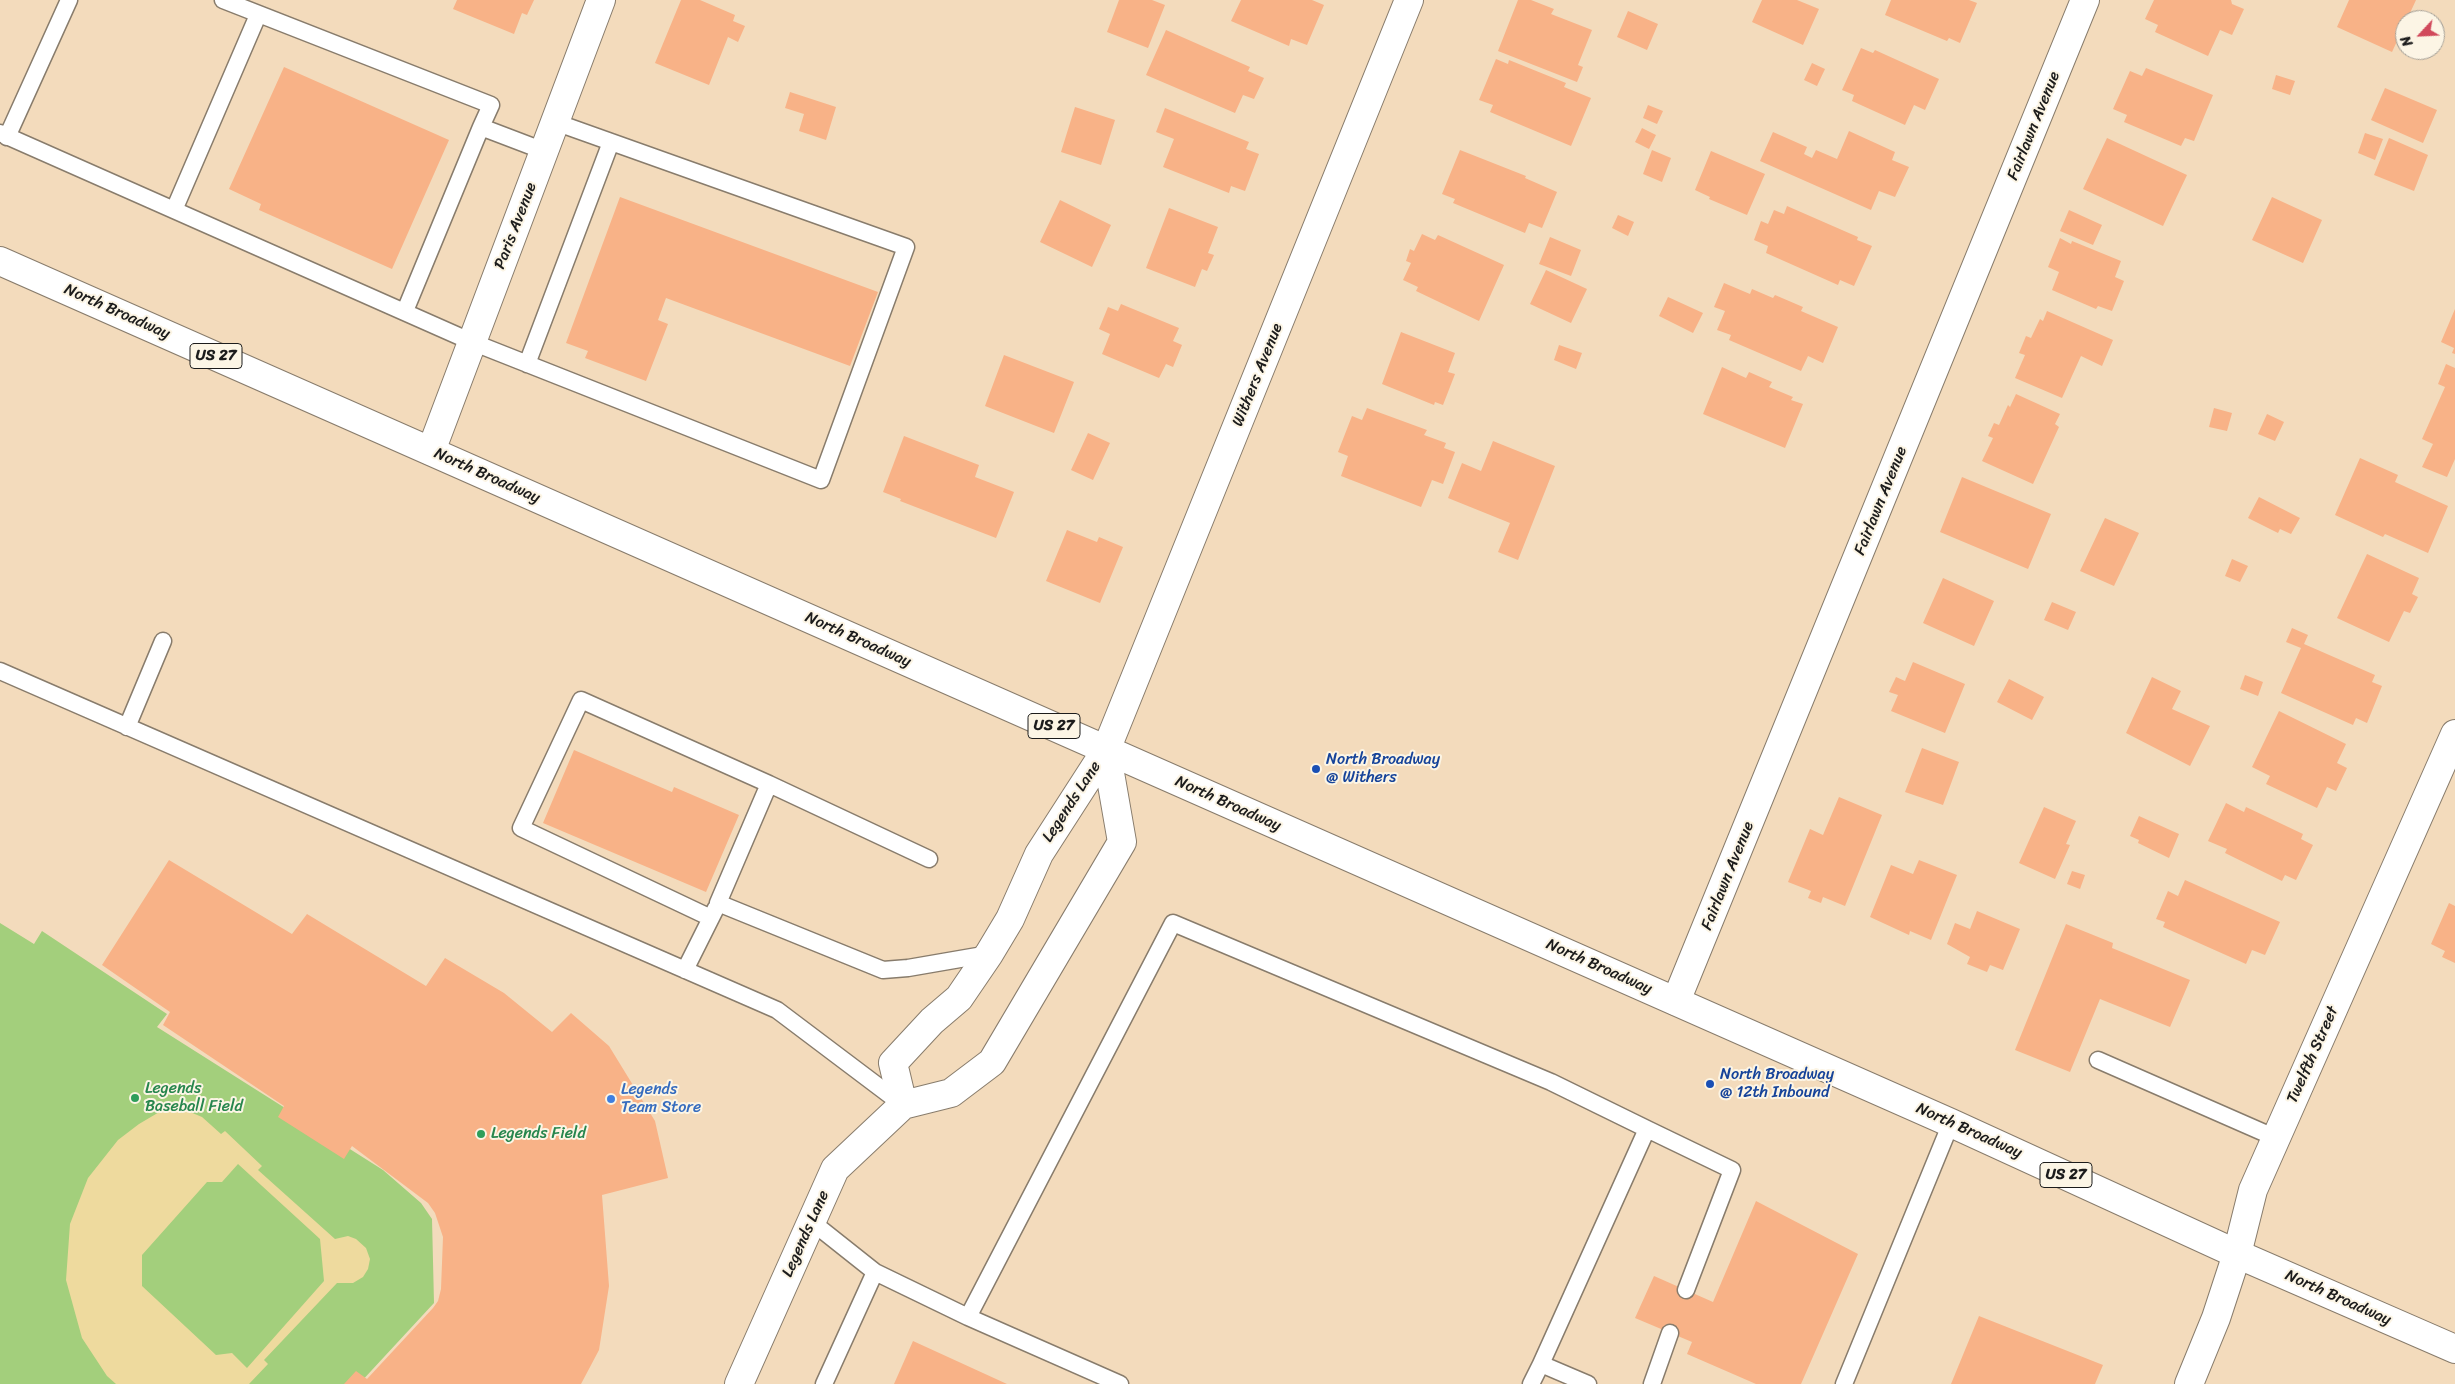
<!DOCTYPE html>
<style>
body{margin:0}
#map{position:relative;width:2455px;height:1384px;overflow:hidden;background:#f3dbbc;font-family:Sriracha,sans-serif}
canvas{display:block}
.north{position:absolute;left:2395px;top:10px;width:50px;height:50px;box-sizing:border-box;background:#fcf5e5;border:1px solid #a29e95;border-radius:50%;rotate:245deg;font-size:14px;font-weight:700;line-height:20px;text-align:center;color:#1c1c1c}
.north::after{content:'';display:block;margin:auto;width:18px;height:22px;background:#d1495b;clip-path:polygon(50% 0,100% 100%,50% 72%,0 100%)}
</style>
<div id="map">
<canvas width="2455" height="1384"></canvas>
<div class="north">N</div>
</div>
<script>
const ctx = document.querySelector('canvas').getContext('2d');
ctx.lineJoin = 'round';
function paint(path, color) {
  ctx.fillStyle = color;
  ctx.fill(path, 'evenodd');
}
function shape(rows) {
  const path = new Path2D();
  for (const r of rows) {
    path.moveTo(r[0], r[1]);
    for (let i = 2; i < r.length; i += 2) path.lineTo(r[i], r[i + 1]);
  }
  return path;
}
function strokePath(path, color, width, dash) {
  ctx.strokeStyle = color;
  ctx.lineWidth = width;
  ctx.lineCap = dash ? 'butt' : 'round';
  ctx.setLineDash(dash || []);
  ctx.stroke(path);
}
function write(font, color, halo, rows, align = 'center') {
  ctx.font = font + ' Sriracha,sans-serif';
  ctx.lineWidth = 4;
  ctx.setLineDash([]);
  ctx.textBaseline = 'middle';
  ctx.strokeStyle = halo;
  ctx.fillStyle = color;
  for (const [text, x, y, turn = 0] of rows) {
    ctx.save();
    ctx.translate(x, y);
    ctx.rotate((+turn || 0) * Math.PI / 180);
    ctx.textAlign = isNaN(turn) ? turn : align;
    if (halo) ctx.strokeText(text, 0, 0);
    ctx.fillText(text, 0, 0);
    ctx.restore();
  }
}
const green = shape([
 [0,923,34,944,42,931,167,1014,157,1027,383,1170,421,1203,432,1219,434,1303,359,1384,0,1384]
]);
const sand = shape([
 [178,1107,202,1117,221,1134,225,1131,262,1166,258,1170,335,1239,348,1236,356,1239,366,1248,370,1259,368,1269,363,1277,353,1283,337,1283,264,1360,268,1364,249,1384,116,1384,107,1376,82,1338,66,1280,70,1224,88,1178,118,1140,139,1124,161,1111],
 [238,1164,320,1239,324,1281,247,1368,232,1353,216,1355,142,1286,142,1255,207,1182,222,1182]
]);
const building = shape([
 [457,0,534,0,527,15,522,13,514,34,453,9],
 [681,0,700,0,735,15,733,21,745,26,738,42,728,37,709,85,655,63],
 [1119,0,1152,0,1165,5,1148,48,1107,32],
 [1241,0,1312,0,1324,5,1307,45,1291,39,1289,46,1231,21],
 [1518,0,1531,0,1554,9,1551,14,1592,30,1578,65,1583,67,1577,82,1498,51],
 [1762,0,1797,0,1819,9,1803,45,1752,22],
 [1891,0,1969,0,1977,3,1960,43,1949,38,1947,41,1885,15],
 [2154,0,2231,0,2232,4,2244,9,2232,35,2220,30,2208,56,2155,32,2158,25,2145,19],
 [2349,0,2416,0,2392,52,2337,27],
 [1628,11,1658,24,1647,50,1617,37],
 [1166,30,1250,67,1248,71,1264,78,1254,99,1243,95,1235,113,1146,75],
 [1861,48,1873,53,1875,50,1939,79,1925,110,1914,105,1905,125,1852,101,1854,95,1842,90],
 [1496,59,1508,64,1509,60,1566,83,1564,87,1591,98,1571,146,1490,112,1493,105,1479,100],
 [1812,63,1825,69,1817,86,1804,80],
 [284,67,449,140,392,269,259,210,261,204,229,189],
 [2146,68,2213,95,2194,141,2185,138,2181,146,2124,122,2127,115,2113,109,2130,71,2142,76],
 [2276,75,2295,81,2290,95,2272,89],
 [2385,88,2437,110,2423,143,2371,120],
 [790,92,836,107,826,140,799,131,804,114,785,108],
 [1648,105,1663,111,1657,124,1643,118],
 [1075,107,1115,120,1101,165,1061,152],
 [1165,108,1249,142,1246,149,1259,154,1245,191,1231,186,1229,193,1163,167,1174,139,1156,132],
 [1642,128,1656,135,1649,149,1635,142],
 [1849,131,1895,152,1892,160,1909,167,1895,197,1879,191,1871,210,1760,161,1773,132,1807,147,1804,154,1812,158,1816,150,1837,159],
 [2365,133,2383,139,2375,160,2358,153],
 [2107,138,2187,175,2163,226,2083,189],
 [2389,138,2428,155,2414,191,2374,175],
 [1460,150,1526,176,1525,178,1557,192,1542,228,1529,223,1525,233,1453,203,1455,199,1442,194],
 [1652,150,1671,158,1662,182,1643,174],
 [1711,151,1765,174,1747,215,1709,199,1710,197,1695,190],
 [620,197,878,292,850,366,666,298,658,320,668,324,646,381,585,358,588,351,566,343],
 [2272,197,2322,220,2303,263,2252,240],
 [1060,200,1111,225,1092,267,1040,242],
 [1787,206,1858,237,1857,240,1872,246,1854,286,1840,280,1838,285,1766,253,1768,246,1754,240,1761,221,1768,224,1774,210,1784,214],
 [1169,208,1218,227,1208,253,1214,255,1207,271,1202,269,1195,287,1146,268],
 [2069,210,2102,225,2093,245,2060,231],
 [1618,215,1634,222,1628,236,1612,228],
 [1422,234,1435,240,1438,235,1504,265,1479,321,1416,291,1418,287,1403,280,1411,263,1406,261,1410,249,1414,251],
 [1550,237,1581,250,1571,276,1539,264],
 [2060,238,2071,244,2072,241,2121,261,2115,277,2124,281,2112,311,2098,306,2096,309,2052,290,2059,272,2048,267],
 [1546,270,1587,289,1571,323,1530,304],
 [1724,283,1750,294,1752,289,1773,298,1775,295,1803,307,1801,311,1838,327,1823,363,1808,356,1801,371,1729,340,1731,335,1717,330,1725,311,1714,307],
 [1668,297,1703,313,1693,333,1659,316],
 [1121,304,1179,328,1173,341,1182,345,1173,367,1166,364,1159,378,1102,354,1110,334,1099,329,1108,307,1118,311],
 [2455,309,2455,354,2452,353,2454,348,2441,342],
 [2047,311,2113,340,2102,366,2081,356,2062,398,2015,378,2025,355,2019,353,2026,336,2031,338,2040,319,2043,321],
 [1401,332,1455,353,1448,372,1455,374,1443,405,1435,402,1434,405,1382,384],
 [1559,345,1582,353,1576,369,1554,360],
 [1004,355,1074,382,1054,433,985,406],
 [2446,364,2455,368,2455,459,2447,477,2422,467,2433,444,2422,439,2445,387,2438,384],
 [1722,367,1746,378,1749,372,1772,382,1769,387,1793,397,1791,400,1803,404,1785,448,1703,414],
 [2016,394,2060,414,2055,424,2059,427,2033,484,1982,461,1993,438,1988,436,1994,423,1999,425,2008,405,2010,407],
 [1367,408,1427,430,1424,435,1446,443,1444,448,1455,452,1443,484,1432,480,1421,507,1341,476,1348,456,1338,452,1352,416,1362,420],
 [2214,408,2232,413,2227,431,2209,427],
 [2267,414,2284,422,2275,441,2258,434],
 [1088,433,1110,443,1093,480,1071,470],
 [904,436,979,465,975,477,1014,492,996,538,900,501,901,499,883,492],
 [1493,441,1555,466,1518,560,1498,552,1510,523,1448,498,1462,463,1481,471],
 [2360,458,2398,475,2395,482,2448,506,2428,553,2385,534,2383,537,2335,515],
 [1962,477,2051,514,2028,569,1940,532],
 [2259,497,2300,518,2291,534,2280,529,2278,533,2248,518],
 [2105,518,2139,533,2114,586,2080,571],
 [1067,530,1097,542,1099,537,1123,547,1100,603,1046,581],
 [2367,554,2419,578,2412,594,2418,597,2410,613,2404,611,2389,642,2337,618],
 [2232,559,2248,566,2240,582,2225,576],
 [1943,578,1994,601,1974,646,1923,623],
 [2052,602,2076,612,2068,630,2044,620],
 [2292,628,2308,635,2304,644,2375,675,2372,682,2382,686,2367,723,2356,718,2353,725,2281,693,2301,648,2286,642],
 [1913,662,1965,684,1945,733,1891,711,1898,695,1889,692,1896,677,1905,681],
 [2245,675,2263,682,2258,696,2240,689],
 [2152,677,2181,691,2172,709,2210,726,2190,766,2126,733],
 [2009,679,2044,697,2032,720,1997,702],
 [2279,711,2346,744,2337,763,2347,768,2336,791,2327,787,2317,808,2266,784,2270,776,2252,767],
 [1922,748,1959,762,1943,805,1905,792],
 [574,750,672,792,674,787,739,815,706,892,543,823],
 [1839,797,1882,815,1845,906,1823,897,1821,903,1808,898,1811,891,1788,882,1810,829,1823,835],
 [2226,803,2244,812,2246,807,2303,834,2301,839,2313,845,2296,880,2285,875,2282,881,2225,853,2227,849,2208,841],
 [2044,807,2076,821,2066,844,2070,845,2055,879,2019,863],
 [2139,816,2179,834,2169,858,2138,843,2139,840,2130,836],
 [169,860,292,934,307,914,426,986,445,958,504,993,552,1032,571,1013,609,1046,655,1121,668,1178,602,1195,609,1286,599,1350,581,1384,344,1384,356,1371,367,1379,433,1308,438,1301,441,1289,443,1237,435,1213,428,1203,352,1146,344,1159,278,1117,284,1106,163,1025,170,1012,102,965],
 [1919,860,1957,875,1931,940,1910,931,1909,935,1870,917,1891,865,1913,874],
 [2072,871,2085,875,2080,889,2067,884],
 [2185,880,2280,922,2265,955,2252,950,2246,964,2163,927,2165,922,2156,919,2168,891,2178,896],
 [2449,903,2455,906,2455,963,2442,957,2445,951,2431,944],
 [1977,911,2020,929,2003,970,1990,965,1987,972,1967,964,1970,957,1947,944,1955,923,1970,929],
 [2066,924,2113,943,2112,948,2190,980,2170,1027,2100,999,2070,1072,2015,1050],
 [1756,1201,1858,1254,1801,1384,1756,1384,1687,1354,1692,1342,1635,1318,1654,1276,1713,1302],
 [1979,1316,2103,1365,2095,1384,1951,1384],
 [913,1341,1007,1384,894,1384]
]);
const lane = shape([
 [223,0,491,105,481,127],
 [0,133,472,342,821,480,906,247,555,122],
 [7,137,69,0],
 [174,210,258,15],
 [405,311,481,127,544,151],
 [527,364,611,142],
 [0,671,777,1010,903,1105],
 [127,727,163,641],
 [929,859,769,784,718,903,883,970,908,968,989,954],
 [711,918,521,828,581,700,769,784],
 [685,970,716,908],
 [2098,1060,2276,1138],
 [1647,1129,1732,1170,1686,1290],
 [812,1222,875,1272,824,1384],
 [875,1272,968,1317,1173,923,1551,1082,1647,1129,1541,1364,1588,1384],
 [968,1317,1120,1384],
 [1531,1384,1541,1364],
 [1652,1384,1670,1333],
 [1844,1384,1951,1123]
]);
const street = shape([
 [431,451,601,0],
 [1676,1001,2085,0],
 [903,1105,893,1063,932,1021,959,998,989,954,1010,919,1039,854,1106,750,1409,0],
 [739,1384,835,1169,903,1105,951,1093,992,1062,1122,842,1106,750],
 [2189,1384,2216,1318,2237,1254,2253,1190,2455,734]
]);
const primary = shape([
 [0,261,1951,1123,2237,1254,2455,1349]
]);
const markers = [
 [1316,769,5,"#1a4fb4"],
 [1710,1084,5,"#1a4fb4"],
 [135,1098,5,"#2e9e5b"],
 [611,1099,5,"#3f7fe0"],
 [481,1134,5,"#2e9e5b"]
];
const shields = [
 [216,356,52],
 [1054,726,52],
 [2066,1175,52]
];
const shieldNames = [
 ["US 27",216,356],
 ["US 27",1054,726],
 ["US 27",2066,1175]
];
const streetNames = [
 ["Fairlawn Avenue",2034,126,-68],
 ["Paris Avenue",516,226,-69],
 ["North Broadway",117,312,24],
 ["Withers Avenue",1258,375,-68],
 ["North Broadway",487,476,24],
 ["Fairlawn Avenue",1881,501,-68],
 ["North Broadway",858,640,24],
 ["Legends Lane",1072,802,-57],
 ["North Broadway",1228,804,24],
 ["Fairlawn Avenue",1728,876,-68],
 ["North Broadway",1599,967,24],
 ["Twelfth Street",2313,1055,-66],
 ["North Broadway",1969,1131,24],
 ["Legends Lane",806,1234,-66],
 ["North Broadway",2338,1298,24]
];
const transitNames = [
 ["North Broadway",1326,760],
 ["@ Withers",1326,778],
 ["North Broadway",1720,1075],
 ["@ 12th Inbound",1720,1093]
];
const leisureNames = [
 ["Legends",145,1089],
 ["Baseball Field",145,1107],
 ["Legends Field",491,1134]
];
const shopNames = [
 ["Legends",621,1090],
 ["Team Store",621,1108]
];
paint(green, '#a3cf7c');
paint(sand, '#eeda9e');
paint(building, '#f8b287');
strokePath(lane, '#887c6c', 19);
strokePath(street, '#887c6c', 30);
strokePath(primary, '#887c6c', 30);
strokePath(lane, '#fff', 16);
strokePath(street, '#fff', 28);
strokePath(primary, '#fff', 28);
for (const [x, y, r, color] of markers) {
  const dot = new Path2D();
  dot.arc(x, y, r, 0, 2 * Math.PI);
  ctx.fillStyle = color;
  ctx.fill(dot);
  strokePath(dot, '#fcf5e5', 2);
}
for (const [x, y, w] of shields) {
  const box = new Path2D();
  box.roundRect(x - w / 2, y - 12.5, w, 25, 4);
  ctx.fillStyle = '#fcf5e5';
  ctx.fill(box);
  strokePath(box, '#1c1c1c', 1);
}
write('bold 15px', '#1c1c1c', null, shieldNames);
write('16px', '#1c1c1c', '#fcf5e5', streetNames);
write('16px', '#164399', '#fcf5e5', transitNames, 'left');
write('16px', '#27864d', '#fcf5e5', leisureNames, 'left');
write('16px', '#366cbe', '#fcf5e5', shopNames, 'left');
</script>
